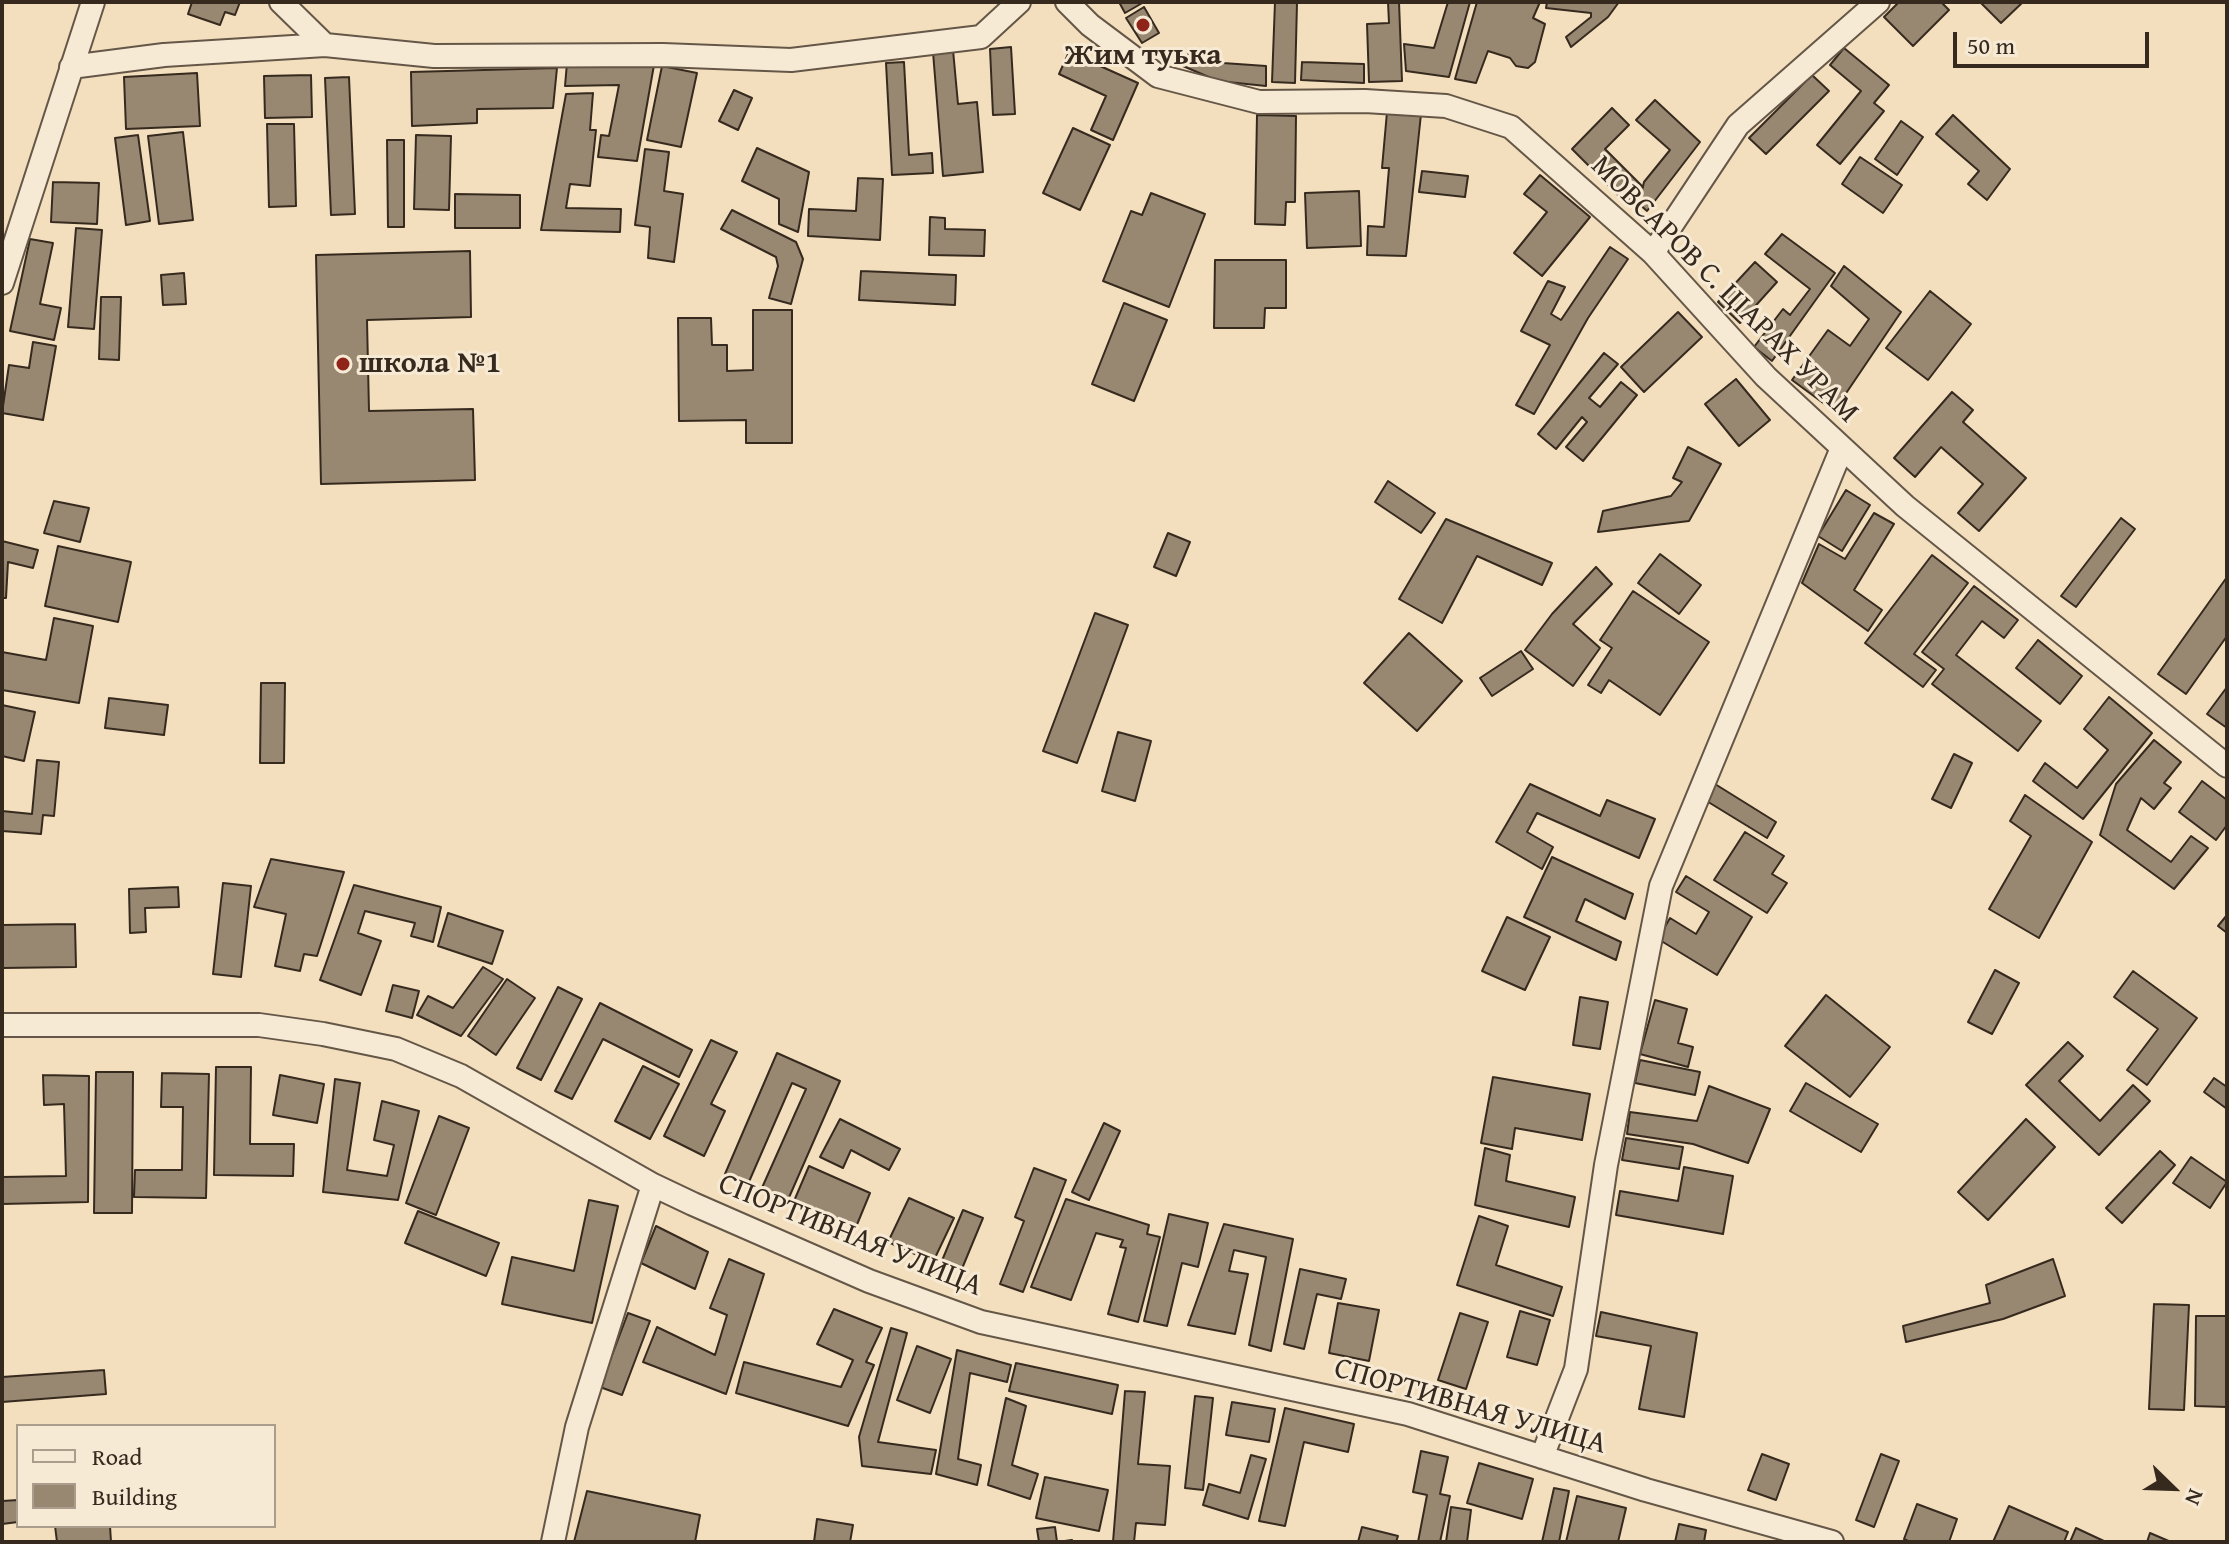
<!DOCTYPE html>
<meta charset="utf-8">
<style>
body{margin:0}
#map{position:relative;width:2229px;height:1544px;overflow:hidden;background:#f3dfbe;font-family:"Gentium Book Plus",serif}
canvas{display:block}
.frame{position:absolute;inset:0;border:4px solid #362a1f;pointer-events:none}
.legend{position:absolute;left:16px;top:1424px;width:260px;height:104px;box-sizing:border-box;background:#f7ead5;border:2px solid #aa9d8c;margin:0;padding:10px 14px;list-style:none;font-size:24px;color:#362a1f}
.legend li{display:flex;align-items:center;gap:16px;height:40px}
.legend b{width:40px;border:2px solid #aa9d8c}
.north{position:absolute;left:2133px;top:1448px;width:80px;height:80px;-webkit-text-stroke:6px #f7ead5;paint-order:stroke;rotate:113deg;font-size:22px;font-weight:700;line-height:32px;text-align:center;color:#362a1f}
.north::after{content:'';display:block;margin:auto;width:28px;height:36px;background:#362a1f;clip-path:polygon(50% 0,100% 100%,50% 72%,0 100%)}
.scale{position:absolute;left:1953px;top:32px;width:196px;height:36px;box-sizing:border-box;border:4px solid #362a1f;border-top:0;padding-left:10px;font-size:24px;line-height:28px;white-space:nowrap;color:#362a1f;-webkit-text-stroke:6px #f7ead5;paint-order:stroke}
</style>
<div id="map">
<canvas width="2229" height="1544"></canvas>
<div class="frame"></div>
<ul class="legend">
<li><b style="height:10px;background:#f7ead5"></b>Road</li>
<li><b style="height:22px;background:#988872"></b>Building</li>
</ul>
<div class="north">N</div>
<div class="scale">50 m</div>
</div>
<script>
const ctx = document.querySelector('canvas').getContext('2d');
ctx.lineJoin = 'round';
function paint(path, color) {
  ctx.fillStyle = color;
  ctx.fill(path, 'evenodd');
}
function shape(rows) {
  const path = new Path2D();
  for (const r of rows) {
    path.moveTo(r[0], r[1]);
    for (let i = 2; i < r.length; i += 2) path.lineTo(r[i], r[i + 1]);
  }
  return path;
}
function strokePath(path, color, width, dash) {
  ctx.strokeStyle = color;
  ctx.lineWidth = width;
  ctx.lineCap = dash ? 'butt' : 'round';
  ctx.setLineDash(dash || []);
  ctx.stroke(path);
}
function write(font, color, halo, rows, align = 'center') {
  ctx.font = font + ' "Gentium Book Plus",serif';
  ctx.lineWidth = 6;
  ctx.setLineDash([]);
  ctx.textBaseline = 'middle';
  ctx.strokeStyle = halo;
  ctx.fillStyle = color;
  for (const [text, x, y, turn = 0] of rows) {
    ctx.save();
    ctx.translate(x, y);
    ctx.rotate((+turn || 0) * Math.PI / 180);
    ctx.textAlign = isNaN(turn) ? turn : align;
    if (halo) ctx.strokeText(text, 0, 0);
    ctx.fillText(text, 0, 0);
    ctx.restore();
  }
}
const building = shape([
 [192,2,240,2,235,15,225,12,220,25,188,14,192,2],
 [1119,2,1144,2,1125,13,1119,2],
 [1275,2,1297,3,1295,83,1272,82,1275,2],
 [1388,2,1399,2,1402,81,1369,82,1367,24,1389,23,1388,2],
 [1448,2,1470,2,1449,77,1406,71,1404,44,1434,48,1448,2],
 [1477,2,1540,2,1533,18,1545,24,1535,62,1528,68,1516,66,1510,58,1488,51,1476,83,1455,79,1477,2],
 [1547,2,1619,2,1608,17,1571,47,1566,37,1591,17,1591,13,1546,8,1547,2],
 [1899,2,1941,2,1949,10,1913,46,1884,17,1899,2],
 [1980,2,2023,2,2001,23,1980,2],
 [1144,7,1159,33,1142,43,1126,18,1144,7],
 [1011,47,1015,114,993,115,990,49,1011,47],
 [1191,48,1223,63,1266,66,1266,86,1218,81,1183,66,1191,48],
 [1844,48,1889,85,1874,103,1884,111,1840,164,1817,145,1861,91,1830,65,1844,48],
 [953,50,958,104,977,102,983,172,943,176,933,52,953,50],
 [1069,52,1138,83,1113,140,1091,130,1106,96,1059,74,1069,52],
 [904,62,909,155,932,153,933,173,892,175,886,63,904,62],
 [1302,62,1364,64,1364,83,1301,80,1302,62],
 [567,63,654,65,637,161,598,157,601,135,609,136,619,85,565,86,567,63],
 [662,66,697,73,681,147,647,140,662,66],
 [557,68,553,108,477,109,477,123,412,126,411,72,557,68],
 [197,73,200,126,126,129,124,77,197,73],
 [311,75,312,117,265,118,264,76,311,75],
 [1812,75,1829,91,1766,154,1749,138,1812,75],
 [349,77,355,214,331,215,325,78,349,77],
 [734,90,752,98,738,130,719,121,734,90],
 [593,93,590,130,596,130,590,186,570,184,566,208,621,209,620,232,541,230,566,94,593,93],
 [1655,100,1700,142,1647,211,1639,204,1644,182,1670,150,1636,120,1655,100],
 [1612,108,1629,125,1605,149,1643,187,1626,203,1572,149,1612,108],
 [1387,112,1421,114,1406,256,1367,255,1368,226,1384,227,1389,168,1382,168,1387,112],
 [1257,115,1296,116,1295,202,1286,202,1285,225,1255,224,1257,115],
 [1953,115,2010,169,1987,200,1968,184,1979,171,1936,134,1953,115],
 [1901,121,1923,137,1897,175,1875,159,1901,121],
 [267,124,294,124,296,206,269,207,267,124],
 [1073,128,1110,145,1080,210,1043,193,1073,128],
 [183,132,193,220,159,224,148,136,183,132],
 [138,135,150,221,126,225,115,138,138,135],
 [416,135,451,136,449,210,414,209,416,135],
 [387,140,404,140,404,227,388,227,387,140],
 [757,148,809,172,798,232,779,224,779,199,742,181,757,148],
 [645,149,669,152,664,191,683,194,674,262,648,258,650,227,635,225,645,149],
 [1860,157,1902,185,1883,213,1842,184,1860,157],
 [1422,171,1468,176,1465,197,1419,192,1422,171],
 [1540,175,1590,217,1542,276,1514,253,1547,212,1524,194,1540,175],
 [858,178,883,179,880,240,808,236,809,209,856,211,858,178],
 [53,182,99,183,97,224,51,222,53,182],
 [1359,191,1361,246,1307,248,1305,193,1359,191],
 [1151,193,1205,214,1169,307,1103,281,1131,211,1142,215,1151,193],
 [455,194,520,195,520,228,455,228,455,194],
 [732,210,796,242,803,259,791,304,769,298,778,266,776,257,721,229,732,210],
 [930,217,945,218,945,229,985,230,984,256,929,255,930,217],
 [76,228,102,230,94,329,68,327,76,228],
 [1782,234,1835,273,1772,361,1754,347,1783,309,1790,315,1810,289,1765,254,1782,234],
 [30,239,53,243,40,304,61,308,54,340,10,331,30,239],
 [1610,247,1628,259,1588,318,1534,414,1516,405,1550,345,1521,331,1548,281,1565,287,1551,314,1561,320,1610,247],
 [470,251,471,317,367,320,369,411,473,409,475,480,321,484,316,255,470,251],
 [1215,260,1286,260,1286,308,1265,308,1264,328,1214,328,1215,260],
 [1755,262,1777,282,1740,323,1718,302,1755,262],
 [1844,266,1901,312,1834,411,1792,380,1828,330,1850,346,1869,319,1831,286,1844,266],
 [861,271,956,275,955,305,859,300,861,271],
 [184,273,186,304,163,305,161,275,184,273],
 [1930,291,1971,324,1928,380,1886,348,1930,291],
 [101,297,121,297,119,360,99,359,101,297],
 [1124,303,1167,320,1134,401,1092,384,1124,303],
 [753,310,792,310,792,443,746,443,746,420,679,421,678,318,711,318,712,345,727,345,727,371,753,370,753,310],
 [1678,312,1702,337,1644,392,1621,367,1678,312],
 [33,342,56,346,43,420,2,413,9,365,29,368,33,342],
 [1604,353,1618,364,1589,398,1600,407,1621,382,1637,395,1583,461,1566,447,1587,422,1582,417,1556,449,1538,434,1604,353],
 [1736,379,1770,420,1739,446,1705,404,1736,379],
 [1952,392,1973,410,1963,422,2026,478,1979,531,1958,513,1983,484,1941,447,1915,477,1894,458,1952,392],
 [1688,447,1721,464,1689,521,1598,532,1603,511,1671,496,1682,482,1673,478,1688,447],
 [1388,481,1435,513,1421,533,1375,502,1388,481],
 [1846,490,1870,505,1842,551,1818,536,1846,490],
 [54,501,89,508,80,542,44,533,54,501],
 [1874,513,1894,524,1854,590,1882,610,1868,631,1802,583,1819,544,1845,559,1874,513],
 [2121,518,2135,529,2076,607,2061,596,2121,518],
 [1446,519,1552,563,1542,585,1477,556,1442,623,1399,599,1446,519],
 [1168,533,1190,542,1176,576,1154,567,1168,533],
 [2,541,38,550,33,568,8,562,6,598,2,598,2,541],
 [58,546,131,562,118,622,45,606,58,546],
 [1660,554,1701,585,1679,614,1638,583,1660,554],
 [1932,555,1968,583,1914,654,1936,670,1923,687,1865,643,1932,555],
 [1596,567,1612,584,1573,624,1600,648,1573,686,1525,650,1552,614,1596,567],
 [2227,577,2227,636,2186,694,2158,674,2227,577],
 [1974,586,2018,620,2004,638,1982,621,1956,655,2041,721,2018,751,1932,684,1944,669,1922,652,1974,586],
 [1633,591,1709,642,1660,715,1609,680,1601,693,1588,685,1612,648,1600,640,1633,591],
 [1095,613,1128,625,1077,763,1043,751,1095,613],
 [54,618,93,626,79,703,2,690,2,652,46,660,54,618],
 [1409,633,1462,681,1417,731,1364,683,1409,633],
 [2038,640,2082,676,2060,704,2016,668,2038,640],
 [1521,651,1533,669,1492,696,1480,678,1521,651],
 [261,683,285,683,284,763,260,763,261,683],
 [2227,687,2227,728,2207,714,2227,687],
 [2109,697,2152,733,2083,819,2033,781,2045,763,2077,788,2108,750,2084,729,2109,697],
 [109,698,168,705,164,735,105,728,109,698],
 [2,705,35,712,24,761,2,756,2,705],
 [1118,732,1151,741,1135,801,1102,791,1118,732],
 [2154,740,2181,762,2164,783,2171,788,2154,809,2141,798,2127,830,2171,862,2191,836,2208,848,2174,889,2100,835,2116,784,2154,740],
 [1954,754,1972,763,1951,808,1932,799,1954,754],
 [37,760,59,762,54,816,43,815,41,834,2,831,2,811,32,814,37,760],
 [2202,781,2227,800,2227,825,2216,840,2179,812,2202,781],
 [1530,784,1600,816,1607,800,1655,819,1639,858,1537,813,1527,832,1553,847,1542,869,1496,842,1530,784],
 [1715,784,1776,822,1767,838,1705,800,1715,784],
 [2025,795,2092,842,2039,938,1989,909,2031,836,2010,821,2025,795],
 [1745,832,1784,856,1772,874,1787,883,1767,913,1714,880,1745,832],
 [1552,857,1633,894,1625,919,1585,899,1576,921,1621,942,1616,960,1524,917,1552,857],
 [271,859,344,872,317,956,304,954,300,971,275,966,286,914,254,907,271,859],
 [1686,876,1752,917,1717,975,1658,939,1670,918,1696,934,1709,912,1676,892,1686,876],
 [223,883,251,886,241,977,213,974,223,883],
 [354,885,441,907,433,942,411,936,415,923,365,911,358,933,381,941,361,995,320,980,354,885],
 [178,887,179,907,145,908,146,932,130,933,129,889,178,887],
 [448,913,503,931,492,964,438,946,448,913],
 [2227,915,2227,933,2218,926,2227,915],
 [1507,917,1550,937,1525,990,1482,971,1507,917],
 [75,924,76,967,2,968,2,925,75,924],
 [483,967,503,979,461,1036,417,1015,428,996,453,1008,483,967],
 [1995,970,2019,983,1992,1034,1968,1022,1995,970],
 [2133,971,2197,1018,2147,1085,2127,1070,2158,1029,2114,997,2133,971],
 [507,979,535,998,496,1055,468,1036,507,979],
 [393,985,419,991,412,1018,386,1011,393,985],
 [558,987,582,999,541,1080,517,1068,558,987],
 [1826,995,1890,1047,1850,1097,1785,1046,1826,995],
 [1580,997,1608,1002,1600,1049,1573,1045,1580,997],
 [1655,1000,1687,1009,1678,1043,1693,1047,1688,1067,1640,1054,1655,1000],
 [600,1003,692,1050,679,1077,603,1039,572,1099,555,1091,600,1003],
 [711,1040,737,1052,711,1104,725,1111,704,1156,664,1136,711,1040],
 [2068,1042,2083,1056,2059,1081,2100,1121,2133,1085,2150,1101,2099,1155,2026,1085,2068,1042],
 [777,1053,840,1081,787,1202,761,1190,806,1089,792,1083,748,1184,725,1174,777,1053],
 [1640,1060,1700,1072,1695,1095,1635,1083,1640,1060],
 [643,1066,679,1084,650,1139,615,1121,643,1066],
 [216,1067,251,1067,250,1144,294,1144,293,1176,214,1175,216,1067],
 [96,1072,133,1072,132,1213,94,1213,96,1072],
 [162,1073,209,1074,206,1198,134,1197,135,1170,182,1170,183,1107,161,1107,162,1073],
 [43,1075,89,1076,88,1202,2,1204,2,1177,66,1176,64,1104,44,1105,43,1075],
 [280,1075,324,1084,317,1123,273,1115,280,1075],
 [1493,1077,1590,1094,1582,1140,1515,1128,1512,1149,1481,1143,1493,1077],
 [2214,1078,2227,1087,2227,1109,2204,1092,2214,1078],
 [335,1079,360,1083,347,1170,387,1176,394,1145,374,1140,382,1101,419,1111,398,1200,323,1192,335,1079],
 [1806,1083,1878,1124,1861,1152,1790,1111,1806,1083],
 [1709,1086,1770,1109,1748,1163,1693,1144,1627,1134,1630,1112,1697,1121,1709,1086],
 [439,1116,469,1128,436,1215,406,1203,439,1116],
 [840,1119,900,1149,889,1170,851,1150,843,1168,820,1157,840,1119],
 [2026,1119,2055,1147,1988,1220,1958,1192,2026,1119],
 [1104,1123,1120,1131,1089,1200,1072,1192,1104,1123],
 [1626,1138,1683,1147,1679,1169,1622,1160,1626,1138],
 [1485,1148,1510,1155,1506,1181,1575,1197,1569,1227,1475,1205,1485,1148],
 [2160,1151,2175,1165,2122,1223,2106,1208,2160,1151],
 [2191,1157,2227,1182,2210,1208,2173,1183,2191,1157],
 [809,1166,870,1193,856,1227,794,1201,809,1166],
 [1684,1167,1733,1176,1723,1234,1616,1215,1620,1191,1678,1201,1684,1167],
 [1034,1168,1066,1180,1023,1292,1000,1284,1024,1221,1015,1217,1034,1168],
 [909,1198,954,1218,933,1262,888,1242,909,1198],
 [1066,1199,1149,1225,1147,1234,1160,1237,1138,1322,1108,1314,1126,1248,1120,1247,1123,1240,1096,1233,1071,1300,1031,1287,1066,1199],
 [589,1200,618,1206,592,1323,502,1304,512,1257,574,1271,589,1200],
 [963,1210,983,1218,961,1271,941,1263,963,1210],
 [418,1211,499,1243,486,1276,405,1243,418,1211],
 [1169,1214,1208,1223,1198,1267,1182,1263,1167,1326,1144,1321,1169,1214],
 [1479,1216,1508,1226,1496,1265,1562,1287,1553,1316,1457,1285,1479,1216],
 [1224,1224,1293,1239,1271,1351,1249,1345,1266,1257,1234,1250,1229,1271,1248,1274,1235,1334,1188,1325,1224,1224],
 [656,1226,708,1252,695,1289,641,1263,656,1226],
 [729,1259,764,1274,726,1394,643,1362,657,1327,715,1355,727,1315,710,1308,729,1259],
 [2053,1259,2065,1296,2003,1319,1906,1342,1903,1326,1990,1303,1986,1285,2053,1259],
 [1300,1269,1346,1279,1341,1299,1317,1294,1304,1349,1284,1344,1300,1269],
 [1338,1303,1379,1310,1369,1361,1329,1353,1338,1303],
 [2154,1304,2189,1305,2184,1410,2149,1409,2154,1304],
 [834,1309,882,1328,866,1362,874,1365,848,1426,736,1393,744,1362,841,1387,853,1360,817,1344,834,1309],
 [1520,1311,1550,1320,1537,1365,1507,1357,1520,1311],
 [1601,1312,1697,1333,1684,1417,1639,1409,1651,1346,1596,1336,1601,1312],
 [628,1313,650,1321,622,1395,600,1387,628,1313],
 [1460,1313,1488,1322,1466,1389,1438,1380,1460,1313],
 [2196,1316,2227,1316,2227,1407,2195,1406,2196,1316],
 [891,1328,907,1333,878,1442,936,1450,931,1474,862,1466,859,1437,891,1328],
 [917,1346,951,1359,930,1413,897,1400,917,1346],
 [957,1350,1011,1365,1007,1382,970,1373,958,1459,981,1465,977,1485,936,1474,957,1350],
 [1016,1363,1118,1385,1112,1414,1009,1391,1016,1363],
 [104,1370,106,1394,2,1402,2,1377,104,1370],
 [1125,1391,1145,1392,1138,1464,1170,1466,1165,1525,1136,1523,1134,1542,1113,1542,1125,1391],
 [1195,1396,1213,1398,1203,1490,1185,1488,1195,1396],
 [1006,1398,1026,1406,1012,1465,1038,1474,1030,1499,988,1485,1006,1398],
 [1232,1402,1275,1409,1269,1442,1226,1435,1232,1402],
 [1285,1408,1354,1424,1348,1452,1304,1442,1285,1526,1259,1521,1285,1408],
 [1421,1451,1448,1457,1440,1494,1450,1496,1440,1542,1418,1542,1427,1495,1413,1492,1421,1451],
 [1762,1454,1789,1464,1776,1500,1748,1490,1762,1454],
 [1881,1454,1899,1461,1874,1527,1856,1520,1881,1454],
 [1251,1455,1266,1459,1248,1519,1203,1505,1209,1484,1240,1493,1251,1455],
 [1479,1463,1533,1479,1522,1519,1467,1503,1479,1463],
 [1045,1477,1108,1490,1099,1531,1036,1518,1045,1477],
 [1554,1488,1569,1491,1559,1542,1542,1542,1554,1488],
 [587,1491,700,1515,695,1542,574,1542,587,1491],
 [1577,1496,1626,1508,1618,1542,1566,1542,1577,1496],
 [18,1500,18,1522,2,1524,2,1501,18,1500],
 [1917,1504,1957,1519,1949,1542,1910,1542,1904,1539,1917,1504],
 [2009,1506,2068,1532,2064,1542,1993,1542,2009,1506],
 [1451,1507,1471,1510,1467,1542,1446,1542,1451,1507],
 [817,1519,853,1525,850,1542,814,1542,817,1519],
 [1679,1524,1706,1530,1704,1542,1675,1542,1679,1524],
 [55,1526,110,1526,111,1542,57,1542,55,1526],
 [1055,1527,1057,1542,1072,1540,1072,1542,1039,1542,1037,1529,1055,1527],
 [1362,1527,1398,1536,1396,1542,1358,1542,1362,1527],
 [2076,1528,2106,1542,2070,1542,2076,1528],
 [2150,1533,2171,1542,2147,1542,2150,1533]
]);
const minor = shape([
 [281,2,325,45,434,56,663,55,791,60,981,37,1019,2],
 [1067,2,1090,25,1158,76,1259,102,1365,101,1446,106,1511,127,1653,253,1766,377,1905,506,2227,766],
 [71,67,164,55,325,45],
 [1653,253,1738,125,1878,2],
 [2,283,93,2],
 [2,1025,259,1025,323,1034,396,1049,461,1076,653,1185,693,1204,869,1281,981,1322,1408,1414,1646,1490,1832,1542],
 [1542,1457,1576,1369,1606,1165,1661,886,1842,448],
 [553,1542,577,1427,653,1185]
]);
const markers = [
 [1143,25,8,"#8f2418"],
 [343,364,8,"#8f2418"]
];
const poiNames = [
 ["Жим туька",1143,56],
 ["школа №1",359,364,"left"]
];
const streetNames = [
 ["МОВСАРОВ С. ЦIАРАХ УРАМ",1724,290,45],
 ["СПОРТИВНАЯ УЛИЦА",850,1236,22],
 ["СПОРТИВНАЯ УЛИЦА",1470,1407,16]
];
paint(building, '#988872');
strokePath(building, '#362a1f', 2);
strokePath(minor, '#655747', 26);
strokePath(minor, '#f7ead5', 22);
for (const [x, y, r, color] of markers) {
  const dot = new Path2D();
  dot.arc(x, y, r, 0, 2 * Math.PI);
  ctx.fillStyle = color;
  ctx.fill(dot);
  strokePath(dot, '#f7ead5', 3);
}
write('bold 30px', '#362a1f', '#f7ead5', poiNames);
write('30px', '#362a1f', '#f7ead5', streetNames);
</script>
